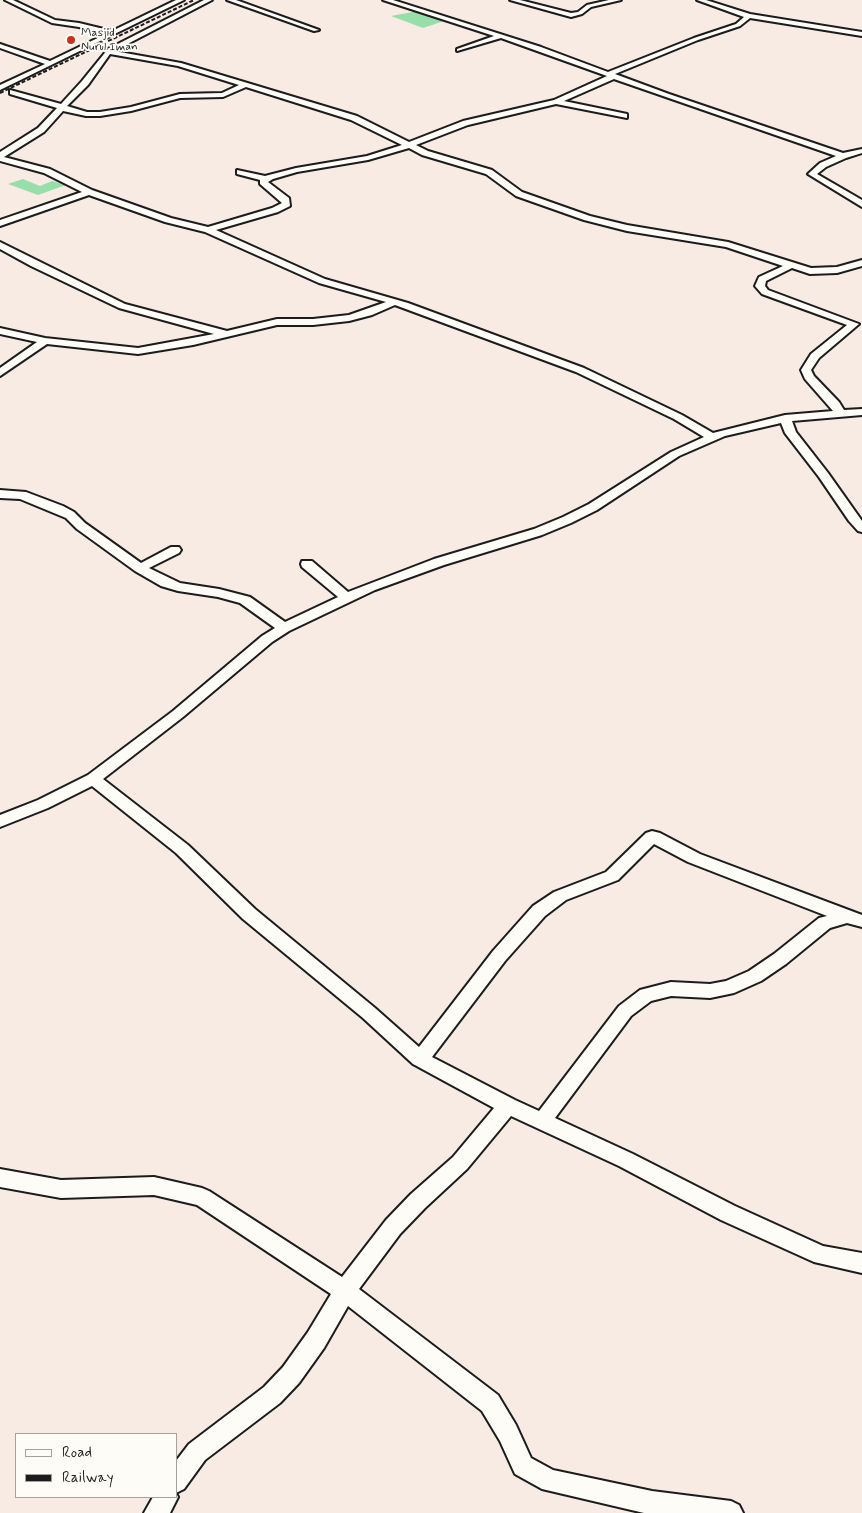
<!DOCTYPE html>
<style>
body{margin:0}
#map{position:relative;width:862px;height:1513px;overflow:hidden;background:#f7ebe3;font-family:Mynerve,sans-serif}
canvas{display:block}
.legend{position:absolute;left:15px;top:1433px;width:162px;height:65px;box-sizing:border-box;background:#fdfcf7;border:1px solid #a3a29f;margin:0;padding:6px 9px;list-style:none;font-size:15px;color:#1c1c1c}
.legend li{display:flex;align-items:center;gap:10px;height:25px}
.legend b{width:25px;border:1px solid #a3a29f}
</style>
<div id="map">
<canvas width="862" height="1513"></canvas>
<ul class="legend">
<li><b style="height:6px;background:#fdfcf7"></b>Road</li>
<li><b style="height:6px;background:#1c1c1c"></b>Railway</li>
</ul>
</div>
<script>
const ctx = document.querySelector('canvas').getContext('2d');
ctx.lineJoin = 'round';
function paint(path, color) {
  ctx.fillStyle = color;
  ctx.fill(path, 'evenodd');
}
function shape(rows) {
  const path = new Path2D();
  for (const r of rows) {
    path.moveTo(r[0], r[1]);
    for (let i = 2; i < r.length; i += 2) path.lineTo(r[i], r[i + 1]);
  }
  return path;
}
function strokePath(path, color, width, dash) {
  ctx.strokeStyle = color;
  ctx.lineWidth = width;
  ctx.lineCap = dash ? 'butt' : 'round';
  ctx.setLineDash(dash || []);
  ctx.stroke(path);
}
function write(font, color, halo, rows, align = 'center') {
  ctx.font = font + ' Mynerve,sans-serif';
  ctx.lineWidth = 4;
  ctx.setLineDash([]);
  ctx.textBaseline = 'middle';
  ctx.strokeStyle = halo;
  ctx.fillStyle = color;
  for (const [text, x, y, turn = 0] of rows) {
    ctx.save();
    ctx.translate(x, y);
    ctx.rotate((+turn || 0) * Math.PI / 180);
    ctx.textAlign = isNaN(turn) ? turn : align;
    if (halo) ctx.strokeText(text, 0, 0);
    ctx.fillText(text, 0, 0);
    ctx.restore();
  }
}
const green = shape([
 [418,11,447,20,423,28,391,16],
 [23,179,40,186,52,181,66,185,38,195,8,184]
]);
const minor = shape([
 [5,0,13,0,55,20,79,23,112,31,176,0,184,0,0,90,0,85,45,64,0,48,0,44,50,61,106,34,79,27,52,23,5,0],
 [204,0,212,0,114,51,181,63,357,116,409,142,463,121,554,100,607,76,501,38,457,51,457,49,494,36,383,0,393,0,541,47,608,72,694,38,736,24,744,17,697,0,706,0,750,14,862,32,862,36,750,18,740,26,698,40,615,74,669,94,843,153,862,149,862,153,846,158,826,167,817,174,862,200,862,207,808,174,820,163,836,156,614,79,564,101,627,114,627,118,556,104,468,125,416,145,428,151,492,170,522,192,590,216,627,225,728,242,811,268,837,267,862,260,862,266,837,273,810,274,792,268,766,281,765,286,768,290,859,324,819,358,811,370,814,376,839,402,844,410,862,409,862,415,792,421,796,432,828,473,862,521,862,532,858,531,849,521,819,477,785,433,781,423,725,436,679,456,597,510,571,523,542,535,444,565,375,590,289,631,272,642,183,717,103,779,188,845,255,909,375,1008,419,1047,493,951,533,906,554,892,606,872,646,833,652,831,660,833,700,854,862,915,862,927,847,923,830,928,786,964,761,981,734,993,710,998,671,996,651,1001,631,1016,555,1118,633,1154,735,1206,823,1246,862,1253,862,1273,814,1262,721,1220,619,1166,511,1116,467,1169,425,1208,400,1234,359,1289,498,1395,516,1425,531,1458,553,1470,652,1491,731,1501,739,1505,743,1513,644,1513,542,1489,515,1474,500,1441,482,1411,348,1306,324,1348,299,1383,280,1403,205,1460,184,1489,176,1493,176,1461,189,1444,264,1387,283,1367,308,1332,331,1294,197,1205,154,1195,61,1198,0,1187,0,1169,61,1180,154,1177,202,1188,209,1191,342,1277,386,1220,411,1194,453,1157,494,1108,413,1064,363,1018,243,919,176,853,92,786,48,808,0,827,0,815,38,800,88,775,173,711,262,636,275,628,240,603,218,597,178,591,161,586,135,571,77,529,66,518,20,499,0,498,0,490,26,492,63,506,74,512,85,523,141,563,171,547,179,547,181,550,179,553,149,568,180,583,219,589,250,597,285,622,338,597,302,567,301,564,302,561,312,561,348,592,434,559,534,529,563,517,589,504,671,452,704,437,674,419,576,372,395,305,372,315,349,321,313,325,277,325,193,345,138,354,47,344,0,376,0,368,37,342,0,334,0,328,45,338,138,348,214,334,119,308,31,266,0,249,0,242,125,304,227,331,277,319,313,319,349,315,386,302,319,283,205,232,165,222,89,195,0,226,0,220,82,192,44,173,0,161,0,152,38,128,57,108,10,94,10,90,61,104,82,81,108,49,204,0],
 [110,54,178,66,239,85,222,93,180,94,131,107,100,112,87,112,67,106,88,85,110,54],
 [246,87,351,120,402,145,367,156,296,168,265,176,237,170,237,174,260,180,260,184,282,203,272,208,208,227,171,218,92,190,50,169,4,157,44,132,63,111,86,116,100,116,131,111,180,98,223,97,246,87],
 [409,148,422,155,486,174,516,196,584,220,627,231,726,247,783,266,759,277,755,286,762,294,847,325,811,354,801,370,805,379,833,411,785,415,713,433,682,415,584,368,408,303,325,279,216,230,278,212,290,206,289,198,268,182,273,179,297,172,368,160,409,148],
 [654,844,688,862,827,916,819,918,774,954,749,971,726,981,710,984,671,982,640,990,619,1006,539,1111,515,1100,432,1057,505,961,545,916,566,900,618,880,654,844],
 [227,0,236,0,319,30,314,31,227,0],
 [510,0,520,0,571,13,578,12,587,5,609,0,621,0,591,7,582,14,571,17,510,0],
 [176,1493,178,1497,170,1513,144,1513,153,1497,176,1497,176,1493]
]);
const rail = shape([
 [0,93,194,0]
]);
const markers = [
 [71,40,5,"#c8321e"]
];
const farPoinames = [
 ["Masjid",81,33],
 ["Nurul Iman",81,47]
];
paint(green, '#98deab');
strokePath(minor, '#1c1c1c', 4);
paint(minor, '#fdfcf7');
strokePath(rail, '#1c1c1c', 2, [4, 2]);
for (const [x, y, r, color] of markers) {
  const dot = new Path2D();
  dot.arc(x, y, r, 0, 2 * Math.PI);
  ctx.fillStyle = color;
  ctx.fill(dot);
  strokePath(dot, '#fdfcf7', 2);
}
write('12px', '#1c1c1c', '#fdfcf7', farPoinames, 'left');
</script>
